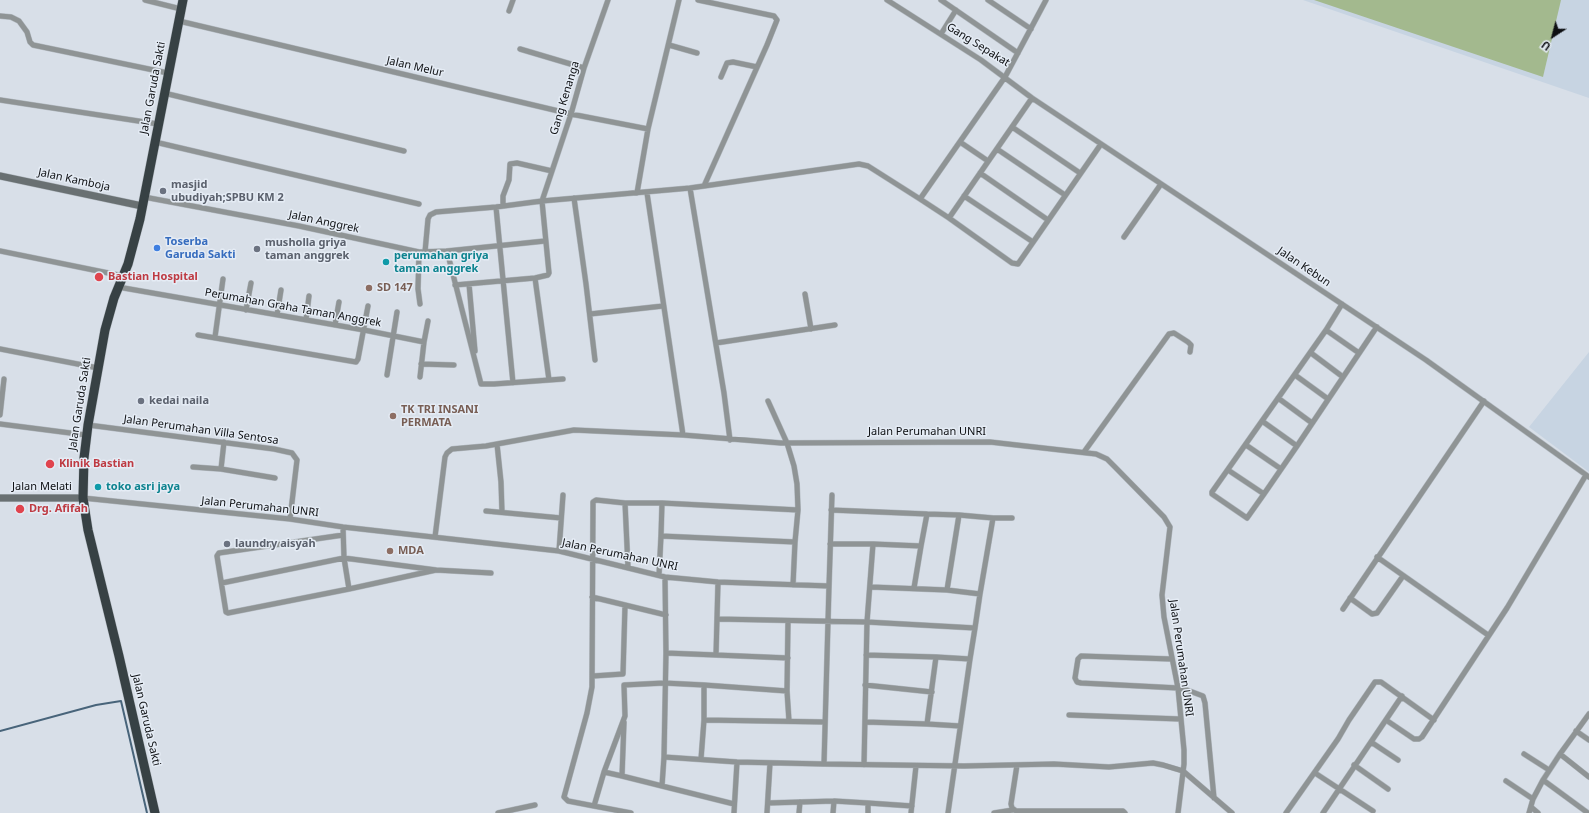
<!DOCTYPE html>
<style>
body{margin:0}
#map{position:relative;width:1589px;height:813px;overflow:hidden;background:#d8dfe8;font-family:"Noto Sans",sans-serif}
canvas{display:block}
.north{position:absolute;left:1533px;top:16px;width:40px;height:40px;-webkit-text-stroke:3px #e5ecf5;paint-order:stroke;rotate:216deg;font-size:11px;font-weight:700;line-height:16px;text-align:center;color:#0d0f12}
.north::after{content:'';display:block;margin:auto;width:14px;height:18px;background:#0d0f12;clip-path:polygon(50% 0,100% 100%,50% 72%,0 100%)}
</style>
<div id="map">
<canvas width="1589" height="813"></canvas>
<div class="north">U</div>
</div>
<script>
const ctx = document.querySelector('canvas').getContext('2d');
ctx.lineJoin = 'round';
function paint(path, color) {
  ctx.fillStyle = color;
  ctx.fill(path, 'evenodd');
}
function shape(rows) {
  const path = new Path2D();
  for (const r of rows) {
    path.moveTo(r[0], r[1]);
    for (let i = 2; i < r.length; i += 2) path.lineTo(r[i], r[i + 1]);
  }
  return path;
}
function strokePath(path, color, width, dash) {
  ctx.strokeStyle = color;
  ctx.lineWidth = width;
  ctx.lineCap = dash ? 'butt' : 'round';
  ctx.setLineDash(dash || []);
  ctx.stroke(path);
}
function write(font, color, halo, rows, align = 'center') {
  ctx.font = font + ' "Noto Sans",sans-serif';
  ctx.lineWidth = 3;
  ctx.setLineDash([]);
  ctx.textBaseline = 'middle';
  ctx.strokeStyle = halo;
  ctx.fillStyle = color;
  for (const [text, x, y, turn = 0] of rows) {
    ctx.save();
    ctx.translate(x, y);
    ctx.rotate((+turn || 0) * Math.PI / 180);
    ctx.textAlign = isNaN(turn) ? turn : align;
    if (halo) ctx.strokeText(text, 0, 0);
    ctx.fillText(text, 0, 0);
    ctx.restore();
  }
}
const built = shape([
 [1303,0,1589,0,1589,98],
 [1589,352,1589,472,1529,427]
]);
const forest = shape([
 [1314,0,1561,0,1543,77]
]);
const stream = shape([
 [0,731,96,705,121,701,147,813]
]);
const street = shape([
 [145,0,181,9],
 [698,0,774,16,777,20,767,45,704,186],
 [887,0,981,60,1032,98,1426,360,1589,477],
 [941,0,1018,53],
 [988,0,1031,29],
 [509,11,513,0],
 [0,16,11,17,19,21,27,32,30,42,33,45,168,73],
 [179,21,571,114,648,129],
 [941,34,956,10],
 [669,45,697,53],
 [520,49,584,68],
 [721,77,727,63,733,62,757,67],
 [164,93,404,151],
 [1032,98,949,218,1012,263,1018,264,1101,144],
 [0,100,158,124],
 [1012,127,1080,173],
 [155,142,419,204],
 [960,142,988,161],
 [997,149,1065,195],
 [980,173,1048,220],
 [690,188,724,393,730,440],
 [637,193,648,129,679,0],
 [647,193,683,435],
 [964,196,1033,242],
 [144,197,299,226,419,252,447,251,545,241],
 [574,198,586,284,595,360],
 [503,206,503,196,509,180,510,164,517,163,552,171],
 [496,207,513,383],
 [949,218,920,199,1005,77,1046,0],
 [1124,237,1161,184],
 [0,251,123,276],
 [447,251,481,384,494,384,563,379],
 [419,252,418,289,420,304],
 [425,252,428,219,430,215,436,212,496,207,542,201,690,188,859,164,868,166,920,199],
 [535,278,549,380],
 [469,284,475,351],
 [455,285,535,278,548,275,549,273,542,201,571,114,584,68,608,0],
 [118,287,364,330,424,342,420,377],
 [805,294,811,329],
 [246,310,251,283],
 [590,314,663,306],
 [277,315,281,290],
 [306,320,309,296],
 [335,325,339,302],
 [1326,330,1342,304],
 [198,335,356,362,358,359,368,306],
 [215,337,223,279],
 [424,342,428,321],
 [716,343,835,325],
 [0,349,98,368],
 [1311,353,1343,377],
 [1359,353,1326,330,1212,492,1212,494,1247,518,1264,494,1297,446,1374,331,1377,327],
 [421,364,454,365],
 [387,375,397,312],
 [1295,375,1328,399],
 [1278,398,1312,423],
 [768,401,787,443,794,466,797,484,798,510,795,542,793,585],
 [0,415,4,379],
 [1262,421,1297,446],
 [0,424,86,435],
 [88,425,274,449,292,453,297,460,290,519],
 [497,444,501,482,502,512],
 [1246,445,1281,469],
 [1084,452,1169,334,1174,333,1188,342,1191,345,1190,352],
 [193,467,221,469,275,478],
 [221,469,224,442],
 [1228,470,1264,494],
 [83,498,290,519,343,527,559,551,665,577,718,582,829,586,824,764,964,766,1054,764,1109,767,1153,763,1163,765,1183,771,1232,813],
 [625,503,628,567],
 [831,510,927,514],
 [486,511,561,518],
 [343,527,344,558,349,589,436,570,491,573],
 [343,535,219,553,217,556,226,612,228,613,349,589],
 [661,536,662,503,798,510],
 [435,537,445,457,447,453,452,449,486,446,574,430,683,435,781,443,990,442,1096,454,1107,459,1115,467,1164,517,1170,527,1162,595,1164,617,1178,688,1184,750,1184,764,1178,813],
 [830,544,873,544,867,622,975,628,970,659],
 [873,544,921,546,914,588],
 [921,546,927,514,959,515],
 [559,551,563,495],
 [1377,557,1488,635],
 [659,575,661,536,795,542],
 [665,577,666,653,664,757,737,762,824,764],
 [718,582,716,655,788,658],
 [222,583,344,558,436,570],
 [829,586,832,495],
 [871,587,947,590,980,594,975,628],
 [947,590,959,515,993,518],
 [980,594,993,518,1012,518],
 [592,597,666,615],
 [1350,598,1372,614,1377,613,1403,576],
 [1343,609,1484,401],
 [717,619,867,622,864,765],
 [788,621,787,691,789,721],
 [666,653,716,655],
 [866,655,936,657],
 [1171,659,1081,656,1078,659,1075,678,1077,682,1081,683,1178,688,1187,690,1203,696,1205,703,1214,798],
 [593,676,623,674,625,606],
 [704,685,787,691],
 [865,685,932,692],
 [1069,715,1180,719],
 [1386,720,1414,739,1419,739,1422,737,1507,608,1586,475],
 [624,722,622,776,662,786],
 [866,722,927,724,960,726],
 [927,724,936,657,970,659,948,813],
 [1576,731,1589,740],
 [1371,742,1398,760],
 [1524,754,1549,770],
 [1560,754,1589,777],
 [664,757,662,786,734,804],
 [701,759,704,720],
 [1017,765,1011,804,1012,808,1016,811,1123,811,1125,813],
 [1354,765,1388,789],
 [604,772,622,776],
 [1315,773,1373,811],
 [1543,780,1588,813],
 [1506,781,1533,799],
 [768,803,834,801],
 [594,806,568,801,564,797,587,713,592,687,593,505,593,502,596,500,625,503,662,503],
 [1531,807,1538,813],
 [498,813,535,805],
 [631,813,594,806,604,772,625,716,624,685,664,683,704,685,704,720,825,722],
 [734,813,737,762],
 [767,813,770,763],
 [799,813,800,802],
 [833,813,834,801,868,803],
 [868,813,868,803,912,806],
 [911,813,916,766],
 [994,813,1013,810],
 [1286,813,1338,739,1349,720,1375,682,1381,682,1434,720],
 [1323,813,1402,696],
 [1529,813,1533,799,1543,780,1560,754,1589,714]
]);
const secondary = shape([
 [0,176,142,206],
 [0,498,83,498]
]);
const highway = shape([
 [155,813,119,656,88,530,83,498,84,458,88,425,105,330,114,298,128,264,140,219,183,0]
]);
const markers = [
 [163,191,4,"#6b7280"],
 [157,248,4,"#3f7fe0"],
 [257,249,4,"#6b7280"],
 [386,262,4,"#0f9aa8"],
 [99,277,5,"#e0444e"],
 [369,288,4,"#8d6e63"],
 [141,401,4,"#6b7280"],
 [393,416,4,"#8d6e63"],
 [50,464,5,"#e0444e"],
 [98,487,4,"#0f9aa8"],
 [20,509,5,"#e0444e"],
 [227,544,4,"#6b7280"],
 [390,551,4,"#8d6e63"]
];
const streetNames = [
 ["Gang Sepakat",978,45,32],
 ["Jalan Melur",415,67,13],
 ["Jalan Garuda Sakti",153,88,-79],
 ["Gang Kenanga",565,98,-73],
 ["Jalan Kamboja",74,180,12],
 ["Jalan Anggrek",324,222,12],
 ["Jalan Kebun",1304,267,34],
 ["Perumahan Graha Taman Anggrek",293,308,10],
 ["Jalan Garuda Sakti",80,404,-81],
 ["Jalan Perumahan Villa Sentosa",201,430,8],
 ["Jalan Perumahan UNRI",927,432],
 ["Jalan Melati",42,487],
 ["Jalan Perumahan UNRI",260,507,6],
 ["Jalan Perumahan UNRI",620,555,12],
 ["Jalan Perumahan UNRI",1181,658,82],
 ["Jalan Garuda Sakti",146,720,77]
];
const worshipNames = [
 ["masjid",171,185],
 ["ubudiyah;SPBU KM 2",171,198],
 ["musholla griya",265,243],
 ["taman anggrek",265,256],
 ["kedai naila",149,401],
 ["laundry aisyah",235,544]
];
const shopNames = [
 ["Toserba",165,242],
 ["Garuda Sakti",165,255]
];
const cultureNames = [
 ["perumahan griya",394,256],
 ["taman anggrek",394,269],
 ["toko asri jaya",106,487]
];
const healthNames = [
 ["Bastian Hospital",108,277],
 ["Klinik Bastian",59,464],
 ["Drg. Afifah",29,509]
];
const educationNames = [
 ["SD 147",377,288],
 ["TK TRI INSANI",401,410],
 ["PERMATA",401,423],
 ["MDA",398,551]
];
paint(built, '#c7d4e2');
paint(forest, '#a3b98e');
strokePath(stream, '#48647a', 2);
strokePath(street, '#b3bac1', 6);
strokePath(secondary, '#b3bac1', 8);
strokePath(highway, '#b3bac1', 10);
strokePath(street, '#8f9495', 5);
strokePath(secondary, '#697072', 7);
strokePath(highway, '#374144', 9);
for (const [x, y, r, color] of markers) {
  const dot = new Path2D();
  dot.arc(x, y, r, 0, 2 * Math.PI);
  ctx.fillStyle = color;
  ctx.fill(dot);
  strokePath(dot, '#e5ecf5', 1.5);
}
write('11px', '#0d0f12', '#e5ecf5', streetNames);
write('bold 11px', '#5b616d', '#e5ecf5', worshipNames, 'left');
write('bold 11px', '#366cbe', '#e5ecf5', shopNames, 'left');
write('bold 11px', '#0d838f', '#e5ecf5', cultureNames, 'left');
write('bold 11px', '#be3a42', '#e5ecf5', healthNames, 'left');
write('bold 11px', '#785e54', '#e5ecf5', educationNames, 'left');
</script>
